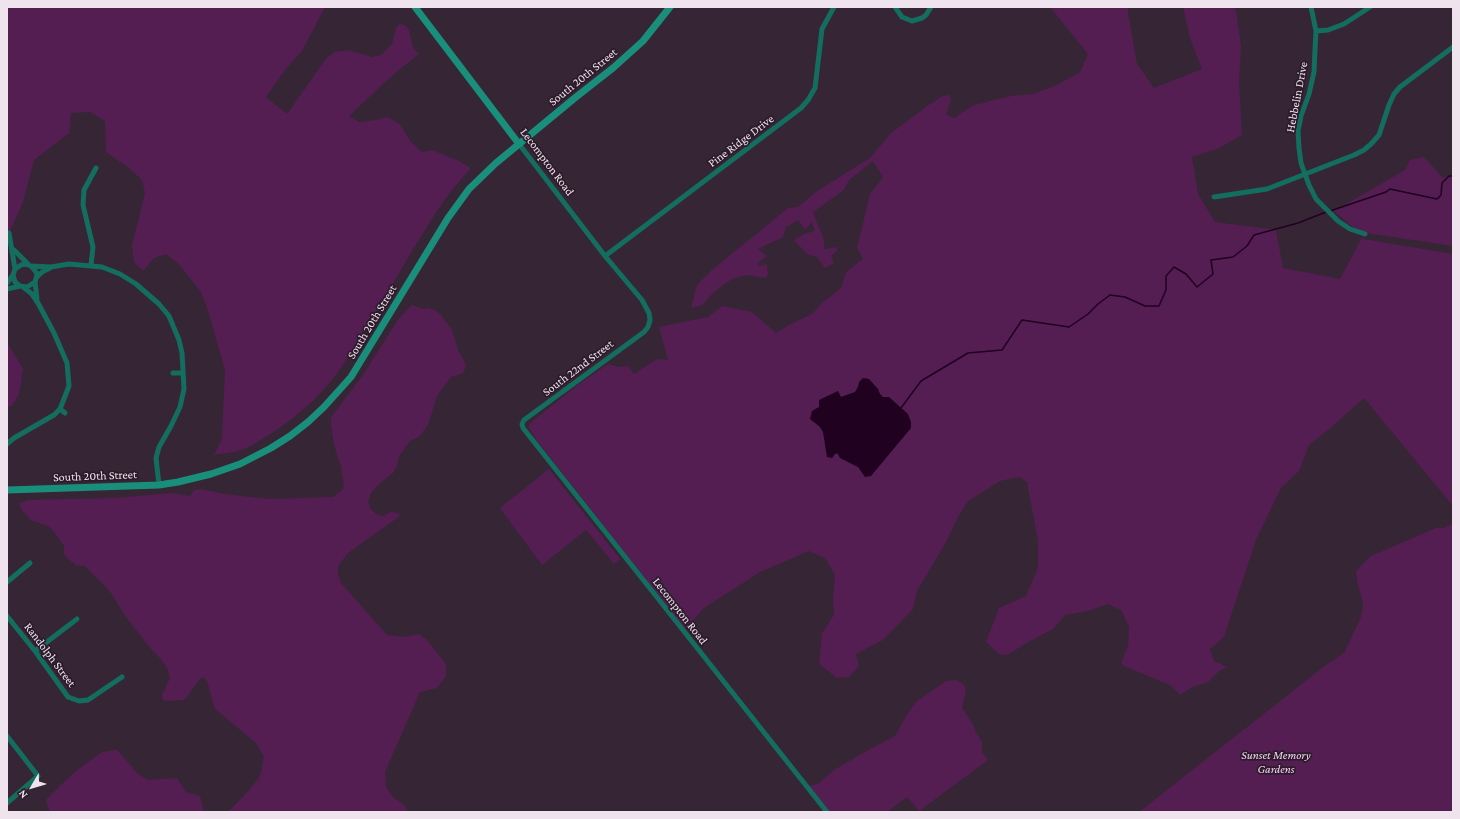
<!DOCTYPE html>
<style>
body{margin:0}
#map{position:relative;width:1460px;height:819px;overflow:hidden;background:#362535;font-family:"Crimson Pro",serif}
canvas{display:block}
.frame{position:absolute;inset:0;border:8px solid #efe3ee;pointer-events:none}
.north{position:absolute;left:12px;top:767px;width:40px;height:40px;-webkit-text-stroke:3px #2c1b2b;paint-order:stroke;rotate:232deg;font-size:11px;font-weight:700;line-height:16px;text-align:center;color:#efe3ee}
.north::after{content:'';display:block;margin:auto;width:14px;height:18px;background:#efe3ee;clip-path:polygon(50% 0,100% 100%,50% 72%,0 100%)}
</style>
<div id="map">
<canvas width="1460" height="819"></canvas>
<div class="frame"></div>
<div class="north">N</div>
</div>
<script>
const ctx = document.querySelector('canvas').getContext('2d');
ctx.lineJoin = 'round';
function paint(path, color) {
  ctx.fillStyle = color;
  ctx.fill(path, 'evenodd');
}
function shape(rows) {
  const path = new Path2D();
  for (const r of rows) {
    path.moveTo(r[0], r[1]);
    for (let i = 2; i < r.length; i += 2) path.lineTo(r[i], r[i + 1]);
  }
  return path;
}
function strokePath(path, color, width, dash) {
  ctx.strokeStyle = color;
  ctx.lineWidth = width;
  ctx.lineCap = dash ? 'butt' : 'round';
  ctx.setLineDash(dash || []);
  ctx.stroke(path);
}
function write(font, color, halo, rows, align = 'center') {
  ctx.font = font + ' "Crimson Pro",serif';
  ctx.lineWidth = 3.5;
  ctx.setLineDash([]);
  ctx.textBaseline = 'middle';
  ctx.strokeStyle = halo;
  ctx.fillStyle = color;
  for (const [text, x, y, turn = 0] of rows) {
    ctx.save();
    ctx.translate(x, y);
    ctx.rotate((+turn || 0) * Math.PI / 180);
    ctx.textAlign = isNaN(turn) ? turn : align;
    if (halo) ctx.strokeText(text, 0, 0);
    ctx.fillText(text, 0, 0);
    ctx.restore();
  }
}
const green = shape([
 [7,7,325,7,302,51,285,70,266,97,287,114,326,59,334,52,348,50,372,57,381,55,392,44,396,28,400,24,405,25,409,30,413,48,419,54,395,73,349,116,359,122,376,120,387,117,400,124,410,141,422,152,432,150,459,161,471,168,451,191,435,214,415,246,386,295,341,368,331,381,313,401,289,421,272,433,249,447,234,452,214,455,222,439,225,370,207,307,200,291,179,264,166,254,154,258,143,271,134,262,132,245,145,193,142,180,129,168,106,152,105,121,90,112,71,113,69,133,34,160,23,202,9,233,7,233],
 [1050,7,1128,7,1128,13,1137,64,1154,88,1202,69,1190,38,1183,7,1233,7,1236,11,1241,46,1239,83,1242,135,1219,148,1192,157,1198,194,1215,222,1276,230,1283,268,1340,279,1364,234,1354,228,1334,211,1405,170,1410,160,1424,157,1443,178,1453,174,1453,246,1366,233,1363,239,1453,254,1453,506,1364,398,1328,430,1309,445,1299,471,1281,488,1256,540,1224,637,1210,649,1214,661,1227,667,1219,671,1208,682,1192,687,1180,695,1170,685,1124,666,1121,663,1128,646,1129,627,1122,611,1108,604,1088,611,1065,615,1053,629,1028,642,1007,655,999,654,986,642,999,608,1026,596,1038,568,1038,541,1027,482,1019,477,1000,481,968,501,959,515,946,542,917,591,913,609,883,640,856,654,859,666,849,677,837,678,819,664,822,633,834,615,833,600,835,575,825,558,809,551,760,572,704,608,685,629,538,442,529,428,529,424,579,384,608,364,618,367,628,366,634,374,657,359,668,360,659,327,708,317,722,306,752,312,776,333,789,325,812,314,823,302,841,288,846,272,863,259,857,248,870,194,883,177,873,161,849,180,844,190,813,212,824,240,824,249,837,247,837,251,831,256,834,263,825,268,817,257,807,254,794,240,804,234,815,231,812,222,805,230,798,220,786,227,783,237,758,249,767,256,758,263,759,266,767,264,768,274,766,278,747,275,732,279,715,291,702,305,691,308,697,285,712,270,788,208,798,207,817,191,870,158,891,133,930,104,943,96,950,95,951,101,946,114,954,118,974,105,1011,96,1033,94,1057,85,1080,72,1088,54],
 [858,387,878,388,880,394,883,397,889,397,858,467,840,458,838,454,826,453,825,436,812,411,819,407,838,391,841,397,855,392],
 [412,305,423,309,427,308,435,310,441,315,452,330,458,350,466,364,465,369,463,373,451,377,437,396,428,425,419,437,410,441,398,458,397,466,393,473,380,483,371,493,368,501,371,509,376,514,383,516,391,512,398,513,400,516,348,553,338,566,338,575,341,583,387,635,403,637,419,634,426,639,446,664,446,676,437,688,420,692,385,772,386,787,393,797,405,806,408,812,226,812,232,808,251,788,260,776,264,757,256,743,215,709,207,681,203,677,199,680,187,697,183,700,166,701,163,700,162,695,170,678,167,668,160,658,151,649,126,617,109,590,85,566,76,565,67,558,64,554,64,546,58,537,50,527,31,520,22,510,19,503,28,500,115,498,172,493,190,496,194,490,200,489,225,494,268,499,333,497,341,491,344,486,341,466,334,445,331,425,331,417,363,375,399,318],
 [7,342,23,369,19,394,12,406,7,407],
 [549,469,620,559,614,564,586,530,542,565,500,508],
 [1453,523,1453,812,1139,812,1326,665,1344,653,1361,617,1363,603,1358,585,1356,571,1371,556,1436,528,1444,528],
 [957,680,964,685,966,691,962,708,974,726,975,731,982,741,982,752,988,760,919,811,907,797,887,812,830,812,809,786,818,784,834,770,870,749,895,736,906,716,917,701,946,681],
 [117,750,138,774,148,780,177,778,186,792,200,796,204,812,50,812,46,800,62,784,76,771,102,752]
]);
const water = shape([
 [863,378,869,379,878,389,880,394,883,397,889,397,908,414,911,422,911,428,871,476,865,477,858,467,840,458,838,454,836,453,832,458,827,457,823,432,820,427,810,419,812,411,819,407,819,400,838,391,841,397,855,392,858,387,859,382]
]);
const stream = shape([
 [1330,211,1386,192,1390,189,1437,199,1441,195,1442,183,1449,176,1453,176],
 [901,408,921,381,968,353,1002,350,1022,320,1069,327,1088,314,1098,304,1110,295,1125,297,1145,306,1159,306,1166,290,1166,276,1174,267,1186,274,1197,287,1213,274,1211,260,1233,257,1247,246,1254,235,1298,223,1326,212]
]);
const street = shape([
 [895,7,902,17,912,21,922,18,926,15,931,7],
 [1311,7,1316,31,1315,50,1314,72,1309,94,1301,116,1298,131,1299,148,1301,163,1309,185,1316,199,1338,221,1350,229,1365,234],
 [1316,31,1328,30,1344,24,1370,7],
 [519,144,605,256,642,300,649,313,650,320,648,327,644,332,524,420,522,424,523,428,827,812],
 [1214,197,1267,189,1354,155,1364,150,1371,144,1379,135,1389,105,1394,94,1400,87,1453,47],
 [9,233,15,269,13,275,15,282,20,286,27,287,35,282,37,275,36,272,31,266,25,264,21,265,15,269],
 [14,250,28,264],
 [605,256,801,108,808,100,815,88,822,29,834,7],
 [91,265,93,247,83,205,84,190,96,168],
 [31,266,51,267,69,264,102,267,120,274,136,284,159,304,169,316,179,340,182,353,184,389,180,407,171,426,159,447,156,458,159,485],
 [36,278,42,272,50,268],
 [35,282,37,299],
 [7,283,13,275],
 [7,289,20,286],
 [173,373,183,373],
 [60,409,65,413],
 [7,444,14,438,54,415,60,409,69,386,67,363,54,333,38,303,32,294,23,287],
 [7,582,30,563],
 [7,616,35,651,68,697,79,701,88,700,122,677],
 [35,651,77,619],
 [7,736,38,776,7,803]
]);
const secondary = shape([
 [415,7,519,144],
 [7,490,159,485,178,482,211,474,240,464,271,448,290,436,308,422,324,407,351,377,448,218,469,189,496,163,576,97,613,68,643,41,670,7]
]);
const streetNames = [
 ["South 20th Street",583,77,-39],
 ["Hebbelin Drive",1297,97,-79],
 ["Pine Ridge Drive",741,141,-37],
 ["Lecompton Road",547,162,53],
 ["South 20th Street",372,322,-59],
 ["South 22nd Street",578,368,-37],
 ["South 20th Street",95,476,-2],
 ["Lecompton Road",680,611,52],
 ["Randolph Street",50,655,53]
];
const parkNames = [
 ["Sunset Memory",1276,755],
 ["Gardens",1276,769]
];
paint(green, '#541e52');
paint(water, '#210120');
strokePath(stream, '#210120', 1.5);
strokePath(street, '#136e5f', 5);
strokePath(secondary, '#198e7b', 7);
write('12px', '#efe3ee', '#2c1b2b', streetNames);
write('italic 12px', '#f5cff1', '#2c1b2b', parkNames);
</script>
